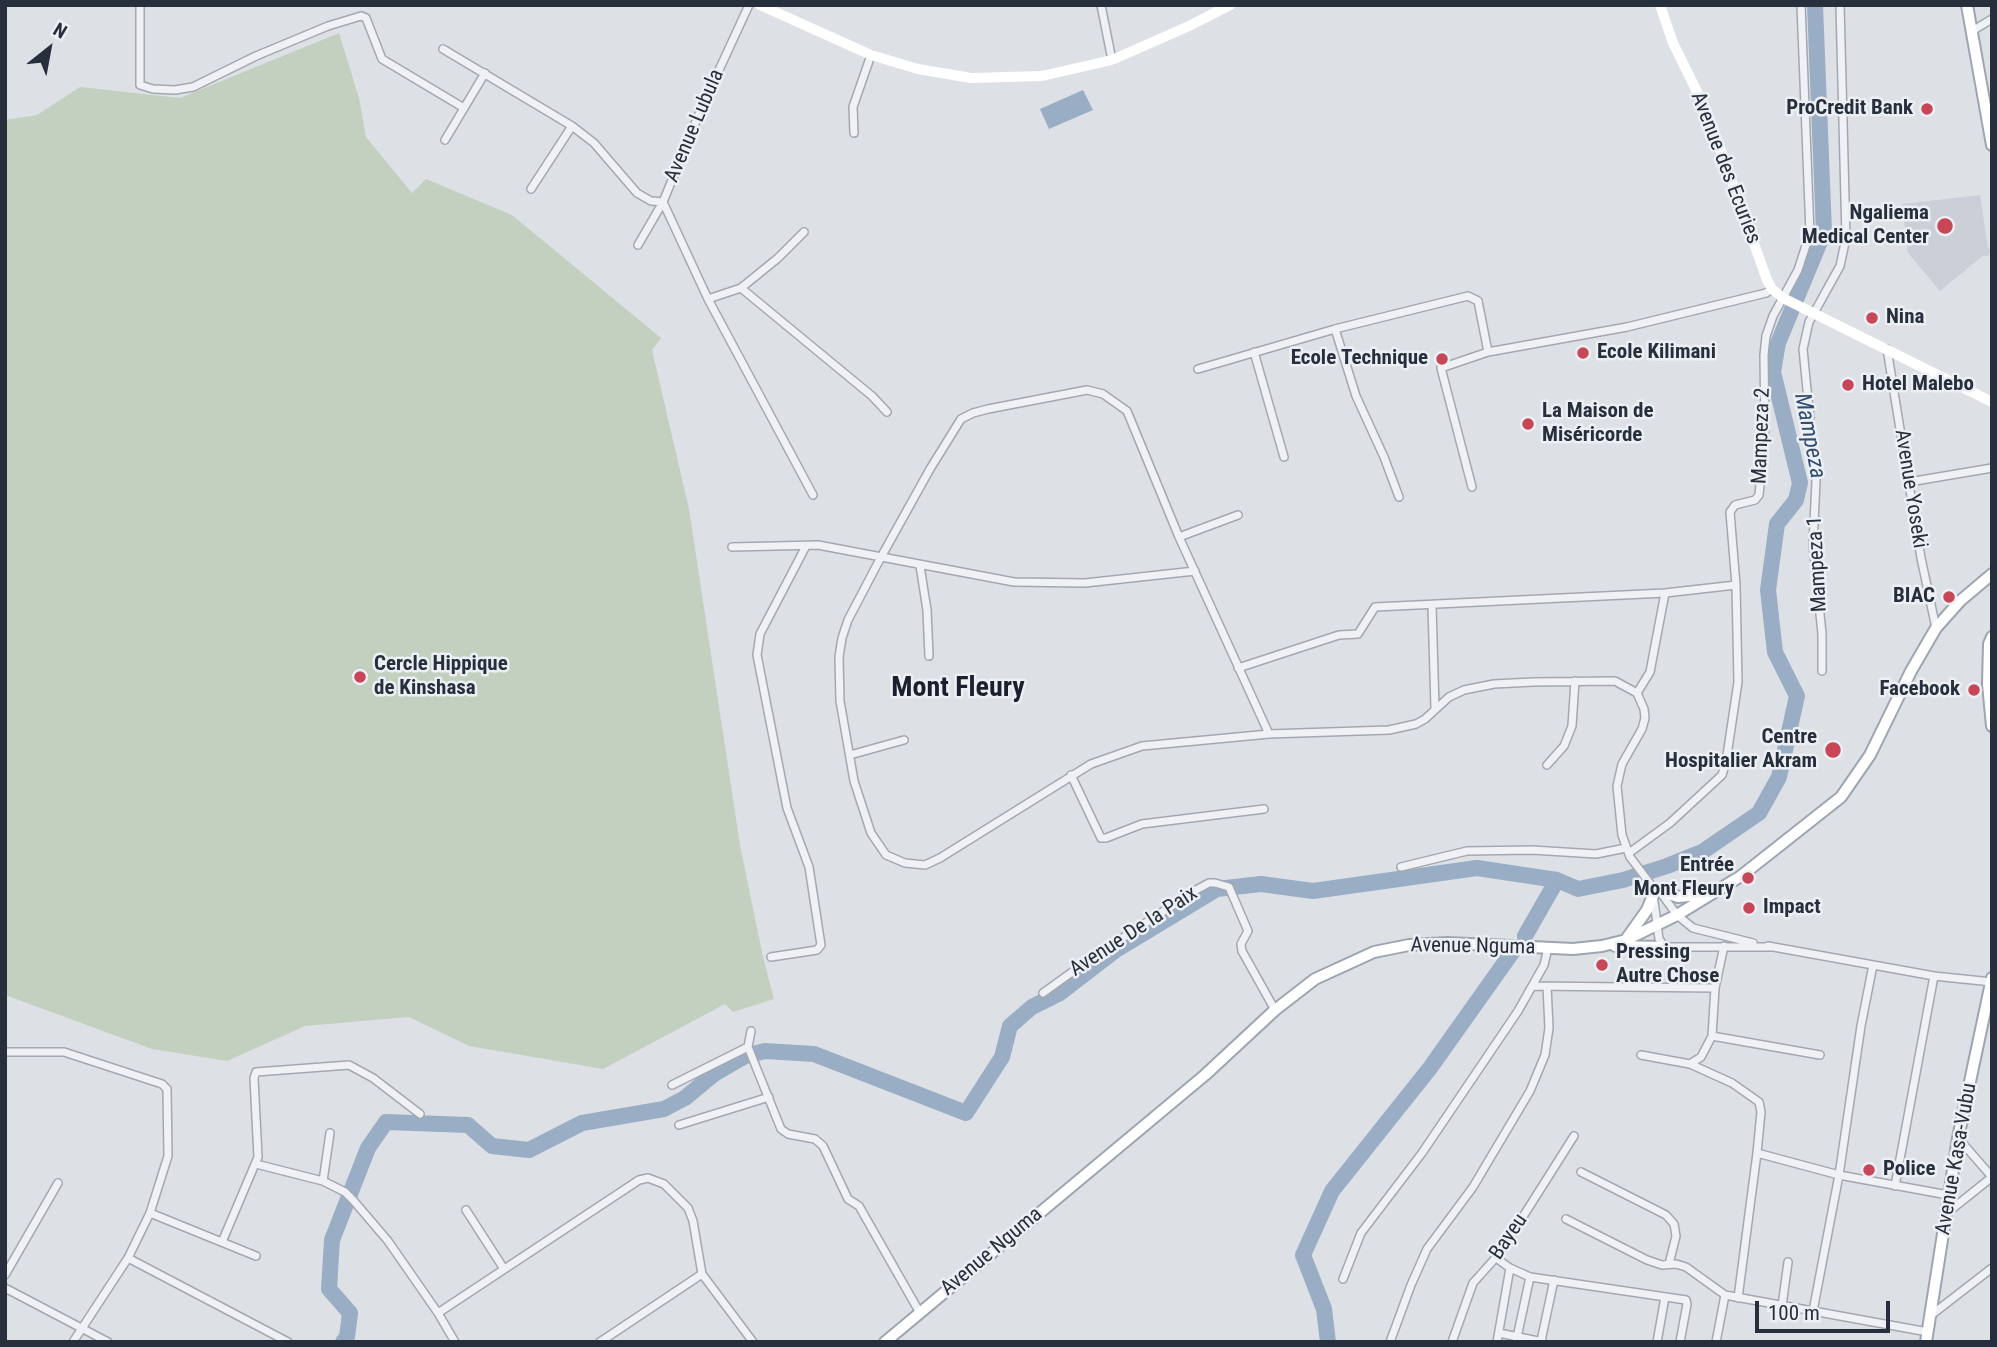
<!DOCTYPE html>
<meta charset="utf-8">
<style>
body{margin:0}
#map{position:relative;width:1997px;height:1347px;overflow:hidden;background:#dde1e6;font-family:"Roboto Condensed",sans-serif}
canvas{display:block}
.frame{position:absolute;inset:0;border:7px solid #272f3c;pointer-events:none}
.north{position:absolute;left:14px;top:14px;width:70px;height:70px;-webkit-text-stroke:5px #eceff4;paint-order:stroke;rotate:31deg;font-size:19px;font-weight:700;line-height:28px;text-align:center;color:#272f3c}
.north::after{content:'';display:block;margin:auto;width:24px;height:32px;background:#272f3c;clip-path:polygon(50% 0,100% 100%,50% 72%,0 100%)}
.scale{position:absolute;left:1755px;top:1301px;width:135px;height:32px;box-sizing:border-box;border:4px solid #272f3c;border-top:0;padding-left:9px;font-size:21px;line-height:24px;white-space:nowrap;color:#272f3c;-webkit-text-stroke:5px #eceff4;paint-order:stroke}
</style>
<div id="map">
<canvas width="1997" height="1347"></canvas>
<div class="frame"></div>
<div class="north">N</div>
<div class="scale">100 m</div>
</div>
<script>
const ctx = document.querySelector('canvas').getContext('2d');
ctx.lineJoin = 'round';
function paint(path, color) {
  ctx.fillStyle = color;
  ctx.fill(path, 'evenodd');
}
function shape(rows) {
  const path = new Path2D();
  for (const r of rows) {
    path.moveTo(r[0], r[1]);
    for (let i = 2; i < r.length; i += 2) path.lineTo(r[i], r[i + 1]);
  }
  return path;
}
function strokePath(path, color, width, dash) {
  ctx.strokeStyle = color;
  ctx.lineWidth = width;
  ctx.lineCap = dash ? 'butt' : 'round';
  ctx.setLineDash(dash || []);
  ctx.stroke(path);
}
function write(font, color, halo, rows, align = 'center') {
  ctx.font = font + ' "Roboto Condensed",sans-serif';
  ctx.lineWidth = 5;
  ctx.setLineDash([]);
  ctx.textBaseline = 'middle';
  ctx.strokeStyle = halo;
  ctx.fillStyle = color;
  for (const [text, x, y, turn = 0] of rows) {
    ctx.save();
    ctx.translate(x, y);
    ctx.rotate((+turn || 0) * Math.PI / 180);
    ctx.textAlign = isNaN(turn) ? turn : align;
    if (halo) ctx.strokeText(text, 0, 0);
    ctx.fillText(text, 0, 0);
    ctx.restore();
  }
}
const built = shape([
 [1980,195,1988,248,1991,250,1987,257,1984,255,1940,291,1908,253,1902,204]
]);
const green = shape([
 [339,33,359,98,366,137,412,193,426,179,512,215,661,338,652,350,689,509,740,845,763,957,774,999,733,1012,725,1004,603,1069,469,1046,409,1017,305,1026,227,1061,152,1049,5,995,5,120,37,115,80,87,180,98]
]);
const water = shape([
 [1083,90,1093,110,1049,129,1040,109]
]);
const river = shape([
 [1525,936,1557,880],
 [343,1342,347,1337,350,1313,329,1289,332,1240,368,1148,386,1122,468,1125,492,1146,529,1150,582,1123,664,1109,685,1098,714,1074,745,1056,765,1051,814,1054,966,1113,1002,1057,1010,1026,1032,1007,1060,993,1116,950,1217,889,1261,884,1313,891,1477,868,1557,880,1578,889,1623,880,1667,866,1702,852,1759,813,1779,777,1797,696,1775,652,1768,590,1777,524,1796,500,1800,483,1773,372,1778,343,1824,232,1815,5],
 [1328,1342,1324,1309,1303,1255,1332,1191,1430,1068,1513,951]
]);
const street = shape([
 [140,5,140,85,153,89,175,90,193,87,256,56,328,26,361,16,366,18,382,59,464,108],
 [1101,5,1112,60],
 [1972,31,1992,19],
 [443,49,572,126,594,143,637,193,651,201,663,202,708,299,813,495],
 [854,133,853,107,871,55],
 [445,140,485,73],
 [531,189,572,126],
 [638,245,663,202,701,109,749,5],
 [741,288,778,258,804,232],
 [708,299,741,288,872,396,887,412],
 [1335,329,1356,396,1384,457,1399,497],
 [1887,349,1921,558,1936,628],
 [1254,352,1284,457],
 [1198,369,1335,329,1468,296,1478,301,1488,352,1627,327,1766,293,1772,289],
 [1909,482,1992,468],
 [1472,487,1441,368,1488,352],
 [1179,537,1238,515],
 [732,547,818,545,1014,582,1085,583,1195,571],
 [920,566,927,610,929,656],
 [1432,606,1435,708],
 [1238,668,1339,635,1358,634,1375,607,1665,593,1736,585],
 [1822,671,1822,634,1813,544,1816,481,1803,349,1809,322,1840,266,1846,238,1840,5],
 [1637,693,1650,672,1665,593],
 [1269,734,1179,537,1127,411,1103,394,1087,390,988,409,973,413,961,419,930,469,880,559,848,620,842,638,839,657,840,701,854,781,871,833,886,855,905,863,925,865,940,858,1091,764,1142,746,1269,734,1389,730,1416,724,1425,719,1449,697,1464,690,1494,684,1533,682,1615,681,1637,693,1644,709,1645,718,1642,729,1622,764,1617,786,1622,835,1630,857,1652,886,1659,939,1665,947,1770,947],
 [850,755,904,740],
 [1547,765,1564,746,1572,726,1575,681],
 [1071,775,1101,838,1106,838,1142,824,1264,809],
 [1629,853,1670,823,1722,775,1726,762,1738,682,1736,585,1730,512,1735,505,1755,500,1759,495,1765,429,1764,355,1766,336,1773,316,1798,270,1810,233,1801,5],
 [1401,867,1467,851,1532,850,1596,854,1626,848],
 [1661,893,1677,915,1693,928,1753,943],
 [1768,946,1934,976,1992,982],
 [771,957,817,950,821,945,809,867,787,808,757,655,760,634,806,546],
 [1533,986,1715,988],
 [1043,993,1086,962,1196,890,1209,883,1215,883,1229,887,1248,931,1241,944,1242,951,1275,1010],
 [751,1031,748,1047,781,1129,788,1134,815,1139,823,1146,848,1199,859,1206,920,1313],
 [1712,1036,1820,1055],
 [5,1052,64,1052,162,1084,167,1089,168,1156,150,1213,128,1258,73,1342],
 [1641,1055,1690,1064,1732,1083,1759,1102,1761,1112,1757,1153,1738,1298],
 [1690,1064,1701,1057,1712,1036,1715,988,1724,946],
 [672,1085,748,1047],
 [679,1125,769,1097],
 [1958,1138,1992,1177],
 [1757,1153,1839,1175,1948,1195],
 [256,1164,323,1181,345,1192,353,1200,388,1241,438,1313,455,1342],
 [1581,1172,1666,1215,1674,1224,1676,1236,1669,1264],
 [323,1181,330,1133],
 [1895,1186,1934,976],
 [466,1210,504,1269],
 [150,1213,256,1256],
 [1947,1213,1992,1177],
 [1566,1219,1647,1260,1662,1265,1676,1264,1686,1267,1725,1295,1928,1332],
 [222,1242,258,1157,254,1078,256,1072,349,1065,373,1078,420,1114],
 [128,1258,288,1342],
 [1496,1258,1510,1268,1530,1277,1686,1300,1687,1304,1680,1342],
 [5,1275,58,1183],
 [1343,1279,1361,1233,1422,1153,1518,1011,1544,965,1548,948],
 [5,1288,108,1342],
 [1782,1306,1788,1262],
 [1813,1311,1839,1175,1861,1026,1873,965],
 [438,1313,639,1180,648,1178,664,1184,688,1208,693,1221,702,1274,753,1342],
 [1930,1316,1992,1268],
 [1499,1333,1543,1342],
 [1541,1341,1554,1280],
 [600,1342,702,1274],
 [1390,1342,1411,1285,1427,1249,1473,1187,1530,1091,1545,1055,1549,1028,1547,986],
 [1452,1342,1473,1283,1500,1253,1574,1136],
 [1497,1342,1510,1268],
 [1516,1342,1530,1277],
 [1657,1342,1665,1297],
 [1716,1342,1725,1295]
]);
const secondary = shape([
 [760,5,871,55,918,69,971,78,1042,76,1112,60,1189,26,1230,5],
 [1660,5,1673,43,1707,112,1767,280,1772,289,1783,298,1992,402]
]);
const primary = shape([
 [1967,5,1992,145],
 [1992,637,1989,644,1988,684,1992,726],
 [1660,891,1678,897,1710,894],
 [1627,938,1647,910,1654,893],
 [1615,946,1665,947],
 [885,1342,1205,1075,1275,1010,1315,979,1374,952,1409,945,1448,943,1573,949,1602,946,1626,940,1677,915,1741,876,1841,797,1870,755,1911,671,1936,628,1960,601,1992,574],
 [1926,1342,1958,1138,1992,978]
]);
const markers = [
 [1927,109,7,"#c74657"],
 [1945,226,9,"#c74657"],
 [1872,318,7,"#c74657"],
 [1583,353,7,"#c74657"],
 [1442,359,7,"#c74657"],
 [1848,385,7,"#c74657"],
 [1528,424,7,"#c74657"],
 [1949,597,7,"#c74657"],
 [360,677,7,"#c74657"],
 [1974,690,7,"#c74657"],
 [1833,750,9,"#c74657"],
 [1748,878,7,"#c74657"],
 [1749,908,7,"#c74657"],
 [1602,965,7,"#c74657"],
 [1869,1170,7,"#c74657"]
];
const poiNames = [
 ["ProCredit Bank",1913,109,"right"],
 ["Ngaliema",1929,214,"right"],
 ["Medical Center",1929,238,"right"],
 ["Nina",1886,318],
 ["Ecole Kilimani",1597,353],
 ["Ecole Technique",1428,359,"right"],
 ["Hotel Malebo",1862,385],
 ["La Maison de",1542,412],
 ["Miséricorde",1542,436],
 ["BIAC",1935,597,"right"],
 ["Cercle Hippique",374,665],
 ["de Kinshasa",374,689],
 ["Facebook",1960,690,"right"],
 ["Centre",1817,738,"right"],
 ["Hospitalier Akram",1817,762,"right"],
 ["Entrée",1734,866,"right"],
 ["Mont Fleury",1734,890,"right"],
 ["Impact",1763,908],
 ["Pressing",1616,953],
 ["Autre Chose",1616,977],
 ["Police",1883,1170]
];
const streetNames = [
 ["Avenue Lubula",695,126,-67],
 ["Avenue des Ecuries",1725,168,69],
 ["Mampeza 2",1762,436,-88],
 ["Avenue Yoseki",1910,489,81],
 ["Mampeza 1",1818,564,-93],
 ["Avenue De la Paix",1134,932,-33],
 ["Avenue Nguma",1473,947,1],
 ["Avenue Kasa-Vubu",1957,1159,-80],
 ["Bayeu",1509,1237,-56],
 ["Avenue Nguma",992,1252,-40]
];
const waterNames = [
 ["Mampeza",1809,436,79]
];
const districtNames = [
 ["Mont Fleury",958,689]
];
paint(built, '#cbd0d8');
paint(green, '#c3d0bf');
paint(water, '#99aec5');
strokePath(river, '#99aec5', 16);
strokePath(street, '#a3a8b0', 10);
strokePath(primary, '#9da5b1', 14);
strokePath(street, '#f0f1f5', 7);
strokePath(secondary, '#fff', 10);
strokePath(primary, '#fff', 10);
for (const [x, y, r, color] of markers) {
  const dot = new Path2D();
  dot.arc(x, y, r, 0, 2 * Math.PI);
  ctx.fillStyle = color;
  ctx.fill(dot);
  strokePath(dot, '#eceff4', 2.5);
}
write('bold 21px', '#272f3c', '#eceff4', poiNames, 'left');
write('21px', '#272f3c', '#eceff4', streetNames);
write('italic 23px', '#334d6e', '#eceff4', waterNames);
write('bold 28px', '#1a202d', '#eceff4', districtNames);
</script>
